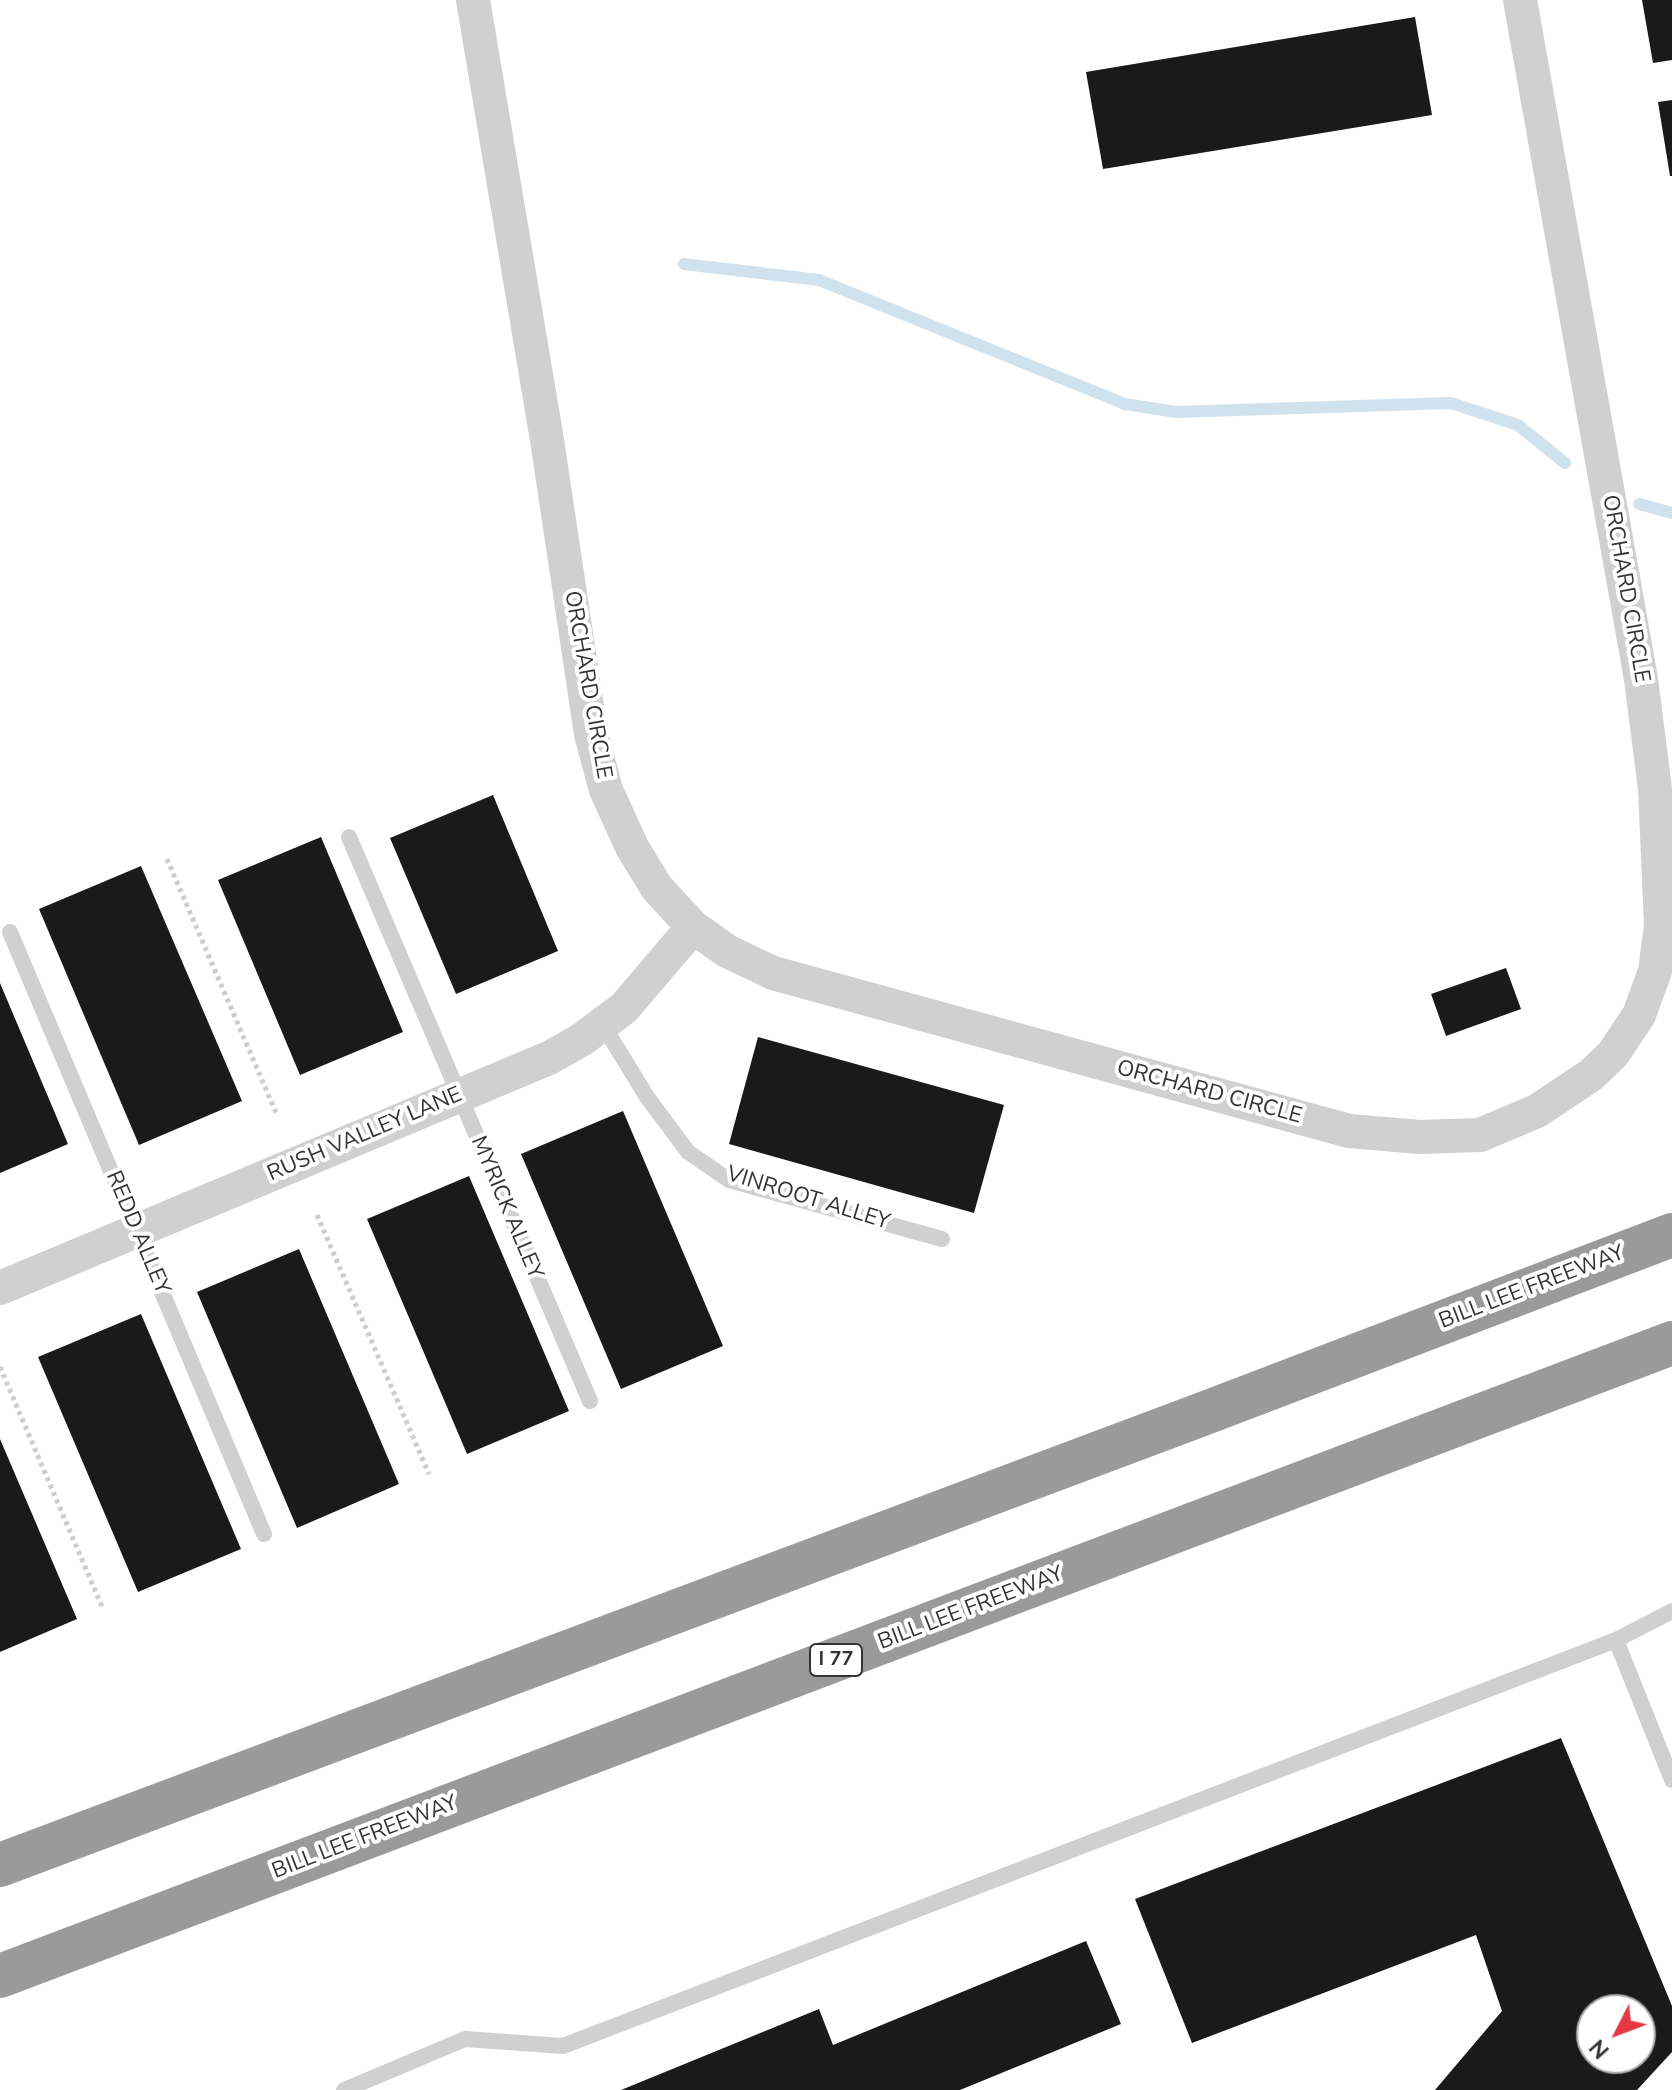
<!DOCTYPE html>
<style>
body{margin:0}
#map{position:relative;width:1672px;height:2090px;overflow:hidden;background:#fff;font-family:"Nunito Sans",sans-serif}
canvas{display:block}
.north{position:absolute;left:1576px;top:1994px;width:80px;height:80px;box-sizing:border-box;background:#fff;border:2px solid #adadad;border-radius:50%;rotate:228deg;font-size:22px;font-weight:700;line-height:32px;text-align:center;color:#333}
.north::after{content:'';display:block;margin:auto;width:28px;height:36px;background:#e63946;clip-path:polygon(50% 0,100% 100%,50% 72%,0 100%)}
</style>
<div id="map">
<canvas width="1672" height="2090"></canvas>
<div class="north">N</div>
</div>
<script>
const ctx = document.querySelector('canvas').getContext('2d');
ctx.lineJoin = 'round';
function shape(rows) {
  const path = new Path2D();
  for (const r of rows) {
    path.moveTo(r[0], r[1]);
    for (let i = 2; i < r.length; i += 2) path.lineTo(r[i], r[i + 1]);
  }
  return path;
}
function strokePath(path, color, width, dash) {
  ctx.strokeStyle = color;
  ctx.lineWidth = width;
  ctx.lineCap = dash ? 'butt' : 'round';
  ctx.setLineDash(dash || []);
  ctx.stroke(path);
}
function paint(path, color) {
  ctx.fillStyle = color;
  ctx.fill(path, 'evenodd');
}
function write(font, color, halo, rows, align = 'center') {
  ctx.font = font + ' "Nunito Sans",sans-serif';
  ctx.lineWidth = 8;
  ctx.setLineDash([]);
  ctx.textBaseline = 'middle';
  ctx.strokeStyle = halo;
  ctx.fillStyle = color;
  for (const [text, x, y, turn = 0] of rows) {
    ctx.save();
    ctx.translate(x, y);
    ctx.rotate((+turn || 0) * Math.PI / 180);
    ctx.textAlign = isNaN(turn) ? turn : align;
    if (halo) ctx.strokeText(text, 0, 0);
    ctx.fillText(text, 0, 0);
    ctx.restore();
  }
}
const stream = shape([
 [684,264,819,280,1125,404,1176,412,1451,403,1518,425,1565,463],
 [1639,504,1672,513]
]);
const building = shape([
 [1642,0,1672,0,1672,60,1653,63],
 [1415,17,1432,115,1103,169,1086,72],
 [1672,100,1672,176,1670,176,1658,102],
 [493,795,558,951,456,994,390,838],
 [321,837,403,1032,300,1075,218,880],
 [141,866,242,1101,139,1145,39,909],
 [1506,968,1521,1009,1446,1036,1431,994],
 [0,983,68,1144,0,1173],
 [758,1037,1004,1105,974,1213,729,1144],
 [623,1111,723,1346,621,1389,521,1154],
 [469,1176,569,1411,467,1454,367,1219],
 [299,1249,399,1484,297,1528,197,1292],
 [141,1314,241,1549,138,1592,38,1357],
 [0,1439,77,1619,0,1652],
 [1561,1738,1672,2006,1672,2052,1637,2090,1435,2090,1502,2011,1476,1935,1192,2043,1135,1899],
 [1592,2010,1640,2010,1640,2058,1592,2058],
 [1086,1941,1121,2024,960,2090,621,2090,819,2009,833,2045]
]);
const path = shape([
 [167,859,277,1115],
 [317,1215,429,1474],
 [0,1367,103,1609]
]);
const lane = shape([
 [349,837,590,1401],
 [10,932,264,1534],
 [603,1025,647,1097,688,1152,729,1180,942,1239],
 [1616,1640,1672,1611],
 [344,2090,465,2039,563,2046,1616,1640,1672,1780]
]);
const street = shape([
 [473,0,547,440,591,734,606,790,632,847,657,888,693,927,727,951,773,973,1349,1131,1420,1137,1480,1135,1537,1111,1591,1075,1613,1054,1639,1015,1655,971,1661,925,1655,789,1641,679,1520,0],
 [0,1288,549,1058,581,1040,624,1008,693,927]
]);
const highway = shape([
 [0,1865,1200,1415,1672,1235],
 [0,1976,1672,1343]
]);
const shields = [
 [836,1660,52]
];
const shieldNames = [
 ["I 77",836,1660]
];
const streetNames = [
 ["ORCHARD CIRCLE",1625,589,80],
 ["ORCHARD CIRCLE",587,685,80],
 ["ORCHARD CIRCLE",1209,1093,15],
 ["RUSH VALLEY LANE",365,1135,-23],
 ["VINROOT ALLEY",808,1199,17],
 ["MYRICK ALLEY",506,1208,67],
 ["REDD ALLEY",137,1233,67],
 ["BILL LEE FREEWAY",1532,1288,-21],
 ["BILL LEE FREEWAY",971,1609,-21],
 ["BILL LEE FREEWAY",365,1838,-21]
];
strokePath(stream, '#cfe2ee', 12);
paint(building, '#1a1a1a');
strokePath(path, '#cdcdcd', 5, [4, 4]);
strokePath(lane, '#d0d0d0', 16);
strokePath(street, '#d0d0d0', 34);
strokePath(highway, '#9a9a9a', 44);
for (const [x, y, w] of shields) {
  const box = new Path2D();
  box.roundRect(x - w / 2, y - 16, w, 32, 6);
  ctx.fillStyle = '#fff';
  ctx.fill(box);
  strokePath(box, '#333', 2);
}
write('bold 20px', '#333', null, shieldNames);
write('22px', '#333', '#fff', streetNames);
</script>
